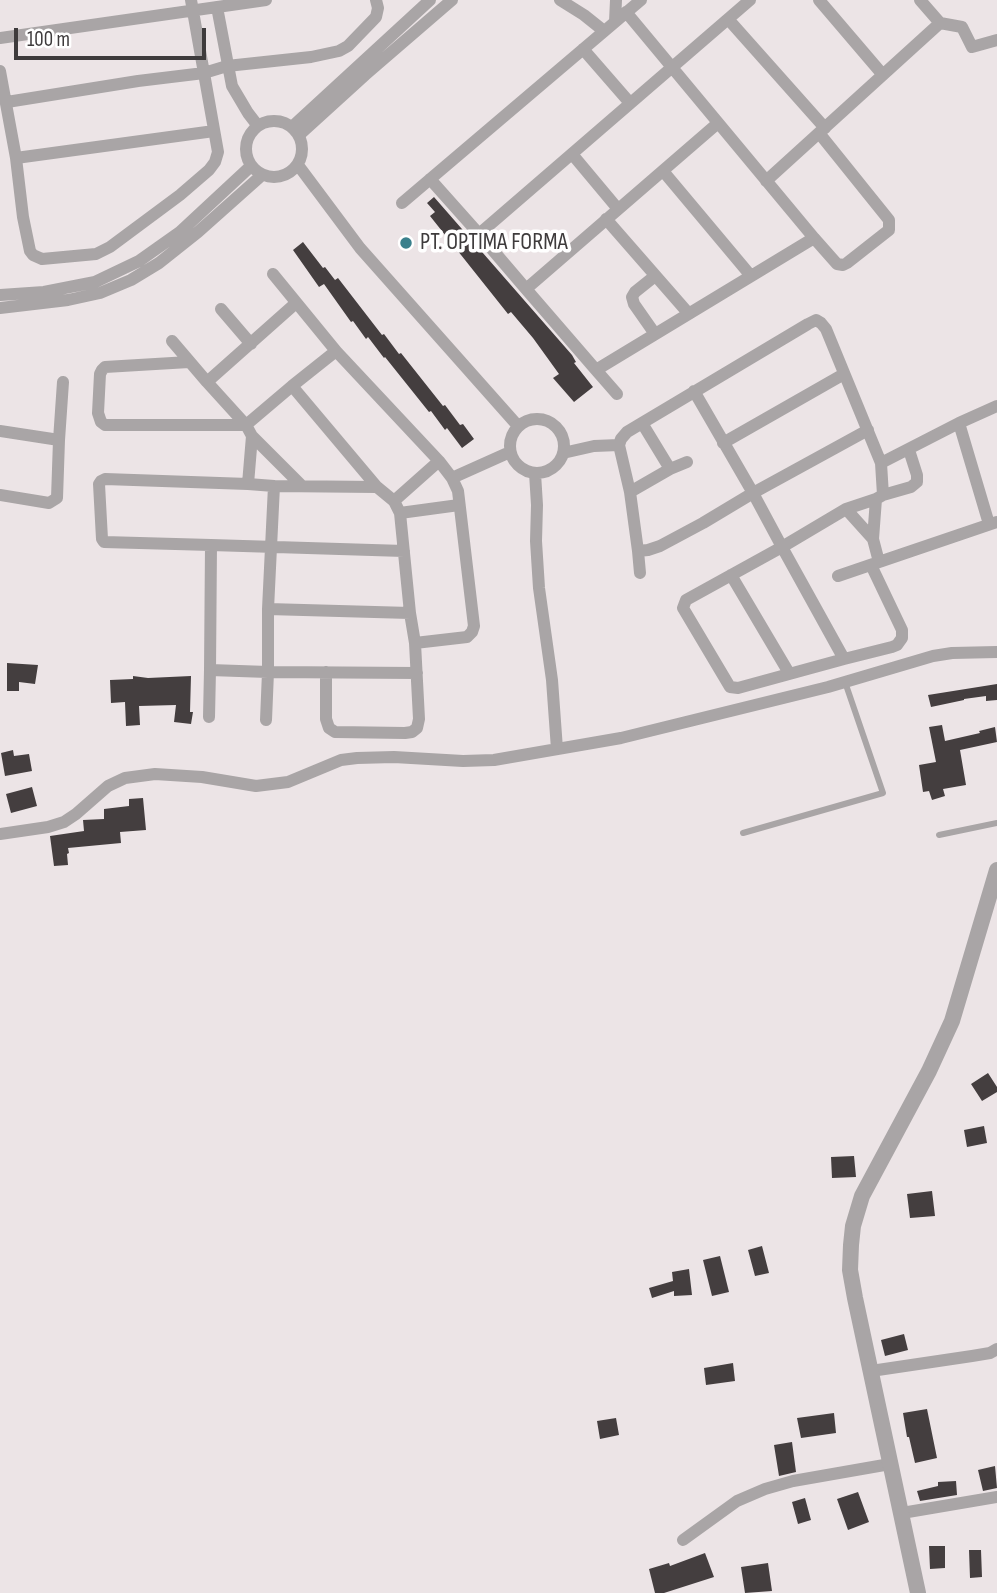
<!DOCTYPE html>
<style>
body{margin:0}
#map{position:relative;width:997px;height:1593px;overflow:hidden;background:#ece4e6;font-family:"Sofia Sans Condensed",sans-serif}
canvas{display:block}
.scale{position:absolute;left:14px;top:28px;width:192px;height:32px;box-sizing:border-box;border:4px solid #3e3b3c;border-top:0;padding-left:9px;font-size:21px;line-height:24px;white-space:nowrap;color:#3e3b3c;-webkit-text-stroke:5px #fff;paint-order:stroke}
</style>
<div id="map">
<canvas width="997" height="1593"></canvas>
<div class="scale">100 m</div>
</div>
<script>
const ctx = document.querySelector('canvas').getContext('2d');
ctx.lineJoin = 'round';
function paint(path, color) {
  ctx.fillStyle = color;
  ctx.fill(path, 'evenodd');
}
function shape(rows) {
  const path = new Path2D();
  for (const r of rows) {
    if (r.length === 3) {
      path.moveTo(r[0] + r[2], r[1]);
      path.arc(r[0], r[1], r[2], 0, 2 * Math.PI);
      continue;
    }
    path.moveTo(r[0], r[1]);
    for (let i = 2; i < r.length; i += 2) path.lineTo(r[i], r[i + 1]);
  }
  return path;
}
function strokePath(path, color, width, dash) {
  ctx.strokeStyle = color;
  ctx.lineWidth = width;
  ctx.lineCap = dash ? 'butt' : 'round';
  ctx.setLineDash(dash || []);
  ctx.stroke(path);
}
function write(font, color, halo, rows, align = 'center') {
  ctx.font = font + ' "Sofia Sans Condensed",sans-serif';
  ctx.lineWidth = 7;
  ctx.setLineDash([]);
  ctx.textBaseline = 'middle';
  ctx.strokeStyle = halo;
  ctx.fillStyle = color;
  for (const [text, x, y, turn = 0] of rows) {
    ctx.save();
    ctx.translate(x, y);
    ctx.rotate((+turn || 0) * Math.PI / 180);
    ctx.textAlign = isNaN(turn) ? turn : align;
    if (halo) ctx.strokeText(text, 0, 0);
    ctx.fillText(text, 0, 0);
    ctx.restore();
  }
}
const building = shape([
 [434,197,572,355,576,362,574,363,593,387,574,402,553,378,559,374,533,338,511,312,508,314,430,216,435,212,427,203],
 [303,242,323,268,325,267,335,280,338,278,382,335,384,334,399,354,401,353,443,406,445,405,460,425,463,424,474,439,462,448,447,428,445,430,431,411,429,412,385,357,384,358,368,337,366,339,353,321,351,322,324,284,319,287,293,250],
 [7,663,38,665,35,684,19,682,19,691,7,691],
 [133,676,148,678,191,676,190,712,193,712,191,724,174,722,176,705,139,706,140,725,126,726,125,702,111,703,110,680,133,679],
 [997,684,997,700,986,701,986,696,964,699,964,700,931,707,928,695],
 [942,725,945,741,980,733,979,731,995,727,997,742,960,750,966,785,943,789,945,796,932,800,929,791,923,792,919,765,936,762,929,727],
 [13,750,14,756,29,754,32,771,5,776,1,753],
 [32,787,37,806,11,813,6,794],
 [143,798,146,830,120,832,121,843,68,848,69,853,67,854,68,865,54,866,50,836,84,831,83,820,104,819,104,809,129,806,129,799],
 [988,1073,997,1087,997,1092,982,1101,971,1084],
 [984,1126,987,1143,967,1147,964,1130],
 [854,1156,856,1177,832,1178,831,1157],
 [932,1191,935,1216,910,1218,907,1194],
 [762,1246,769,1273,755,1276,748,1250],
 [720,1256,729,1292,712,1296,703,1260],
 [689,1269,692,1295,674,1296,674,1291,652,1298,649,1288,673,1281,672,1272],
 [904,1334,908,1350,885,1356,881,1340],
 [733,1363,735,1381,706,1385,704,1368],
 [927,1409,937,1458,915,1463,909,1437,907,1437,903,1413],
 [834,1413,836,1433,801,1438,797,1418],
 [616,1418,619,1435,600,1439,597,1421],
 [792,1442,796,1472,779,1476,774,1445],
 [995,1466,997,1488,983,1491,978,1470],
 [956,1481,957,1495,920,1501,917,1491,938,1486,938,1482],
 [858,1492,869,1522,848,1530,837,1499],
 [805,1498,811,1520,798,1524,792,1502],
 [929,1546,945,1546,945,1568,930,1569],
 [969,1550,981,1550,982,1577,970,1578],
 [705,1553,714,1577,664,1593,655,1593,649,1569,669,1563,670,1566],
 [768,1563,772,1591,745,1593,741,1567]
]);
const service = shape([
 [743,833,883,793,845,682],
 [939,835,997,823]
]);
const minor = shape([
 [560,0,584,15,604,31],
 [819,0,883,75],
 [920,0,940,23,962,27,972,47,997,40],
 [217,7,232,86,248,113,258,126],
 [626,12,814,238,837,264,843,265,847,263,889,230,889,220,819,133],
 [728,19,825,128],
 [615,22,616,0],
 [0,38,266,0],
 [583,49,630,103],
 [0,71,16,158,23,217,30,251,33,255,42,259,96,254,110,247,180,195,209,170,215,162,218,152,191,0],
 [7,102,138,81,204,73,227,66,311,57,339,51,348,46,376,17,378,8,376,0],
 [274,149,28],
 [718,123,526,289,596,370,814,238],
 [292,127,430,0],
 [299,135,365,75,452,0],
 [572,154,618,209],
 [16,158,214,131],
 [298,165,360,248,518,426],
 [663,171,751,276],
 [430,179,479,234],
 [766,181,940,23],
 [402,203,641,0],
 [606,219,689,314],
 [273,274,336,351,439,461,452,478,510,452],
 [655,276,635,292,632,297,634,304,655,334],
 [526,289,479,234,750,0],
 [0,295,44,292,95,282,139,261,180,232,251,166],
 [0,308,68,300,100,293,131,280,159,263,198,232,262,175],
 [221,309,251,344],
 [172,341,207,382,246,425],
 [336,351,292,386,377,487],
 [189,362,105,367,102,370,100,374,98,413,101,422,105,425,246,425],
 [596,370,617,394],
 [207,382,296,303],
 [292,386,246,425,252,436,301,485],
 [537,446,27],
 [959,423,989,524],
 [868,430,753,493,782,547,844,659,738,688,730,687,683,608,686,600,782,547,846,509,876,499],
 [0,431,59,440],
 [252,436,248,484,274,486],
 [723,443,844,374],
 [619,445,630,492,638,551,648,550,660,546,703,523,753,493,694,391],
 [563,453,594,446,619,445,621,439,627,432,642,423],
 [687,462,670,469,642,423,808,324,816,320,821,323,826,329,881,463,883,495],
 [881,463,959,423,997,406],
 [535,473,537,505,536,541,539,588,552,680,557,749],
 [630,492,670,469],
 [0,495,49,503,57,498,59,440,63,382],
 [846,509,873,539],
 [400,513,459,505],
 [211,545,104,542,102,539,99,484,101,481,105,479,248,484],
 [404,551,211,545,210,670,268,672,417,673],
 [638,551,640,573],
 [879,562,997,522],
 [731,575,789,673],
 [838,576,879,562,873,539,876,499,883,495,911,487,917,482,917,475,909,450],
 [268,609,274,486,377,487,394,501],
 [415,643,467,637,472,632,474,626,458,491,452,478],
 [844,659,892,647,897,645,902,638,902,630,871,565],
 [326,672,326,719,329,728,335,732,405,733,412,732,417,728,419,719,415,643,410,613,400,513,394,501,439,461],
 [209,717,210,670],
 [266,720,268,672,268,609,410,613],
 [0,834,48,827,64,822,76,814,108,786,125,778,155,774,202,777,256,786,288,782,341,760,357,758,394,757,463,761,494,760,621,738,828,687,933,656,952,653,997,652],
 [871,1371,972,1356,990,1353,997,1349],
 [902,1513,997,1497],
 [683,1540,737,1501,765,1489,793,1481,890,1464]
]);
const tertiary = shape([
 [918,1593,855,1298,850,1270,851,1245,853,1226,862,1196,929,1071,952,1021,997,870]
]);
const markers = [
 [406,243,7,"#3a808c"]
];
const poiNames = [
 ["PT. OPTIMA FORMA",420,243]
];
paint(building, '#443e3f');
strokePath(service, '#a9a5a6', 6);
strokePath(minor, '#a9a5a6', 12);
strokePath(tertiary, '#a9a5a6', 16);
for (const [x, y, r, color] of markers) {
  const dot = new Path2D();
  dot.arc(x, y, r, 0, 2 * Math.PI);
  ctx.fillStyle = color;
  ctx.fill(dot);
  strokePath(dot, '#fff', 2.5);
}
write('24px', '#3e3b3c', '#fff', poiNames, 'left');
</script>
